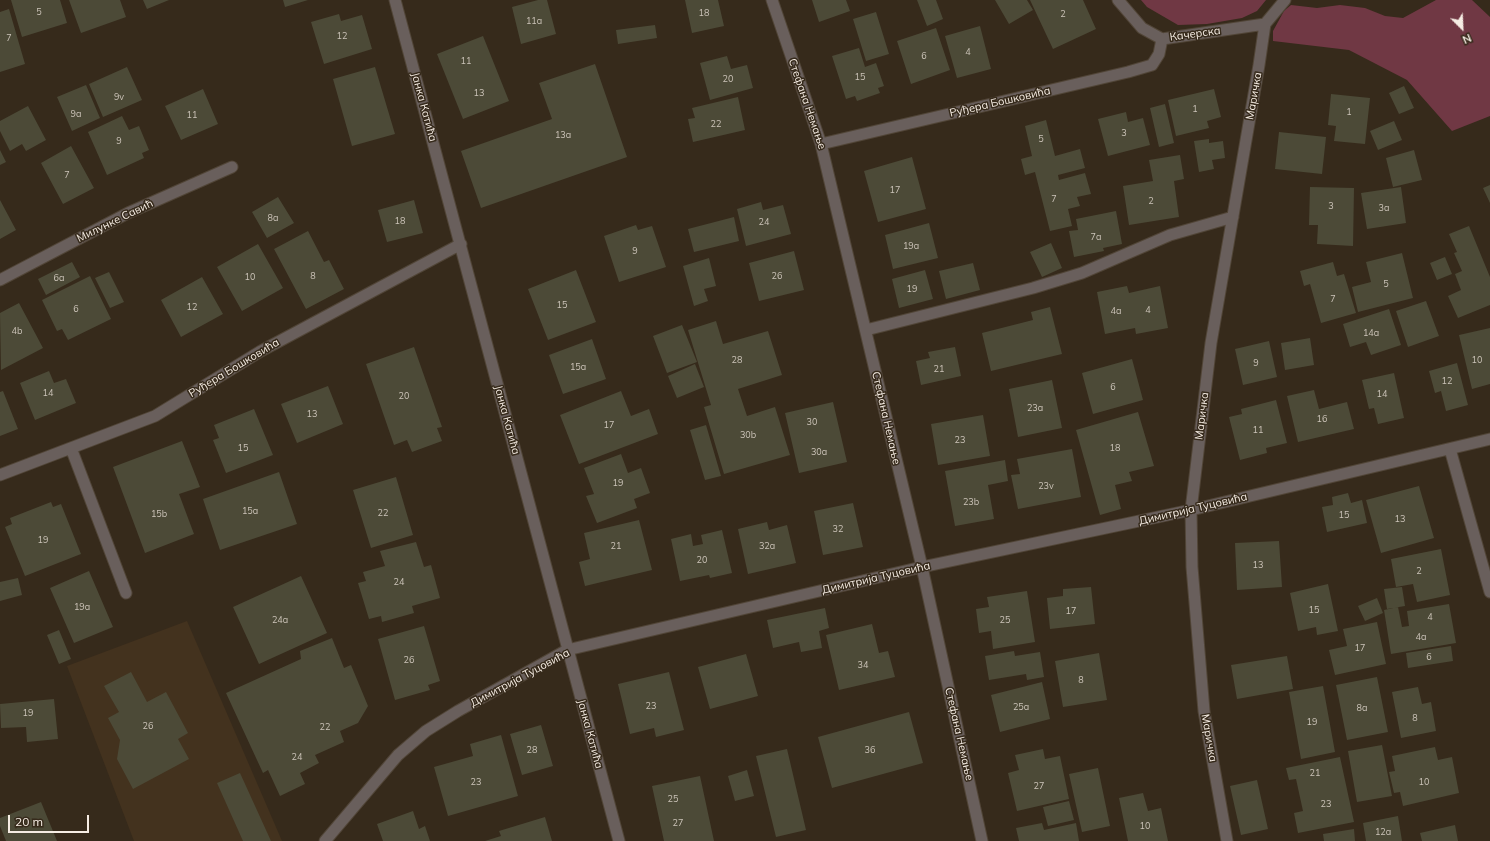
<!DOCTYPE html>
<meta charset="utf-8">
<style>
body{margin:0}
#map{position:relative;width:1490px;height:841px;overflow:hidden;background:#362a1b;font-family:Mulish,sans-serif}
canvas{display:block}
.north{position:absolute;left:1442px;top:8px;width:40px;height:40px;-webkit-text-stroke:3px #362a1b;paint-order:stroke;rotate:156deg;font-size:11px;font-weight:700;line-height:16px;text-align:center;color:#f6ede4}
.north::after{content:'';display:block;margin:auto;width:14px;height:18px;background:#f6ede4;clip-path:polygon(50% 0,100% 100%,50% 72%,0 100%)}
.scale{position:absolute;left:8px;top:815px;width:81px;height:18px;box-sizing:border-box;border:2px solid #f6ede4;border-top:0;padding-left:5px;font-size:12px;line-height:14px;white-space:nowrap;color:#f6ede4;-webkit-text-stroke:3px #362a1b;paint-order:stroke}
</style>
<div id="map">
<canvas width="1490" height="841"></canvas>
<div class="north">N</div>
<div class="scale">20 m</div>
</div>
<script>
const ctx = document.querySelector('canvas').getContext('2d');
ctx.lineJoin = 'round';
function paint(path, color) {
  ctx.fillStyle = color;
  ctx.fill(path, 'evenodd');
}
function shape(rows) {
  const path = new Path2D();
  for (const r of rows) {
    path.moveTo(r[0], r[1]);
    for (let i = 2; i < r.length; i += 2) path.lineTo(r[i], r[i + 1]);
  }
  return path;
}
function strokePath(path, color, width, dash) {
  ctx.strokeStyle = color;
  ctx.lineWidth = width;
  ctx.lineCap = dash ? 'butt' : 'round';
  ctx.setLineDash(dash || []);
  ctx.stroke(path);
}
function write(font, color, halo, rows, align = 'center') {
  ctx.font = font + ' Mulish,sans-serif';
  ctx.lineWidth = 3;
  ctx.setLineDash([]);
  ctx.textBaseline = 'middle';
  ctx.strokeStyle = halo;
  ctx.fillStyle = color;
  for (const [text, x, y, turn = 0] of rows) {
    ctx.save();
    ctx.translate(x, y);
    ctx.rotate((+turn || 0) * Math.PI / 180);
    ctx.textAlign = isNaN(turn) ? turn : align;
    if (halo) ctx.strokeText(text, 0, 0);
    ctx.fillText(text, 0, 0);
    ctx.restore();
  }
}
const built = shape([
 [187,621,282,841,134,841,67,666]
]);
const green = shape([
 [1141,0,1266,0,1257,11,1242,18,1207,24,1178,25,1147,7],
 [1436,0,1472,0,1490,17,1490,116,1452,131,1407,80,1349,50,1273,41,1273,31,1284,11,1291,5,1317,8,1340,5,1365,8,1385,16,1403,18]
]);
const building = shape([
 [11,0,60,0,67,23,22,37],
 [69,0,120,0,126,17,81,33],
 [143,0,169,0,147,9],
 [283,0,308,0,285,7],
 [538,0,547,0,556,34,521,44,512,7],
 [685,0,718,0,724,26,692,33],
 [812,0,846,0,850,11,819,22],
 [917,0,936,0,943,19,927,26],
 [995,0,1027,0,1033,10,1009,24],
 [1030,0,1083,0,1096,29,1053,49],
 [9,9,25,64,0,72,0,12],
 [876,12,889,54,866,61,853,19],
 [339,14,341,21,362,15,372,49,324,64,311,22],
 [655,25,657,38,618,44,616,30],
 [980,26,991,69,957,78,945,36],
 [936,28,950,70,911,84,897,41],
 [483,36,509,101,463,119,437,54],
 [859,48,865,67,876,63,884,86,878,88,880,93,857,101,855,96,846,99,832,56],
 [727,56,731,69,747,65,753,88,710,100,700,63],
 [595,64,627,157,481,208,461,151,552,119,539,83],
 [127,67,142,100,103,117,89,84],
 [375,67,395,134,352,146,333,79],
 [86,85,100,118,72,131,57,97],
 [1404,86,1414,108,1399,114,1389,93],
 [203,89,218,124,181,140,165,106],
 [1214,89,1221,117,1207,121,1209,128,1176,136,1168,100],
 [1331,94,1370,98,1365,144,1334,141,1336,126,1328,125],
 [738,97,745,130,693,142,688,119,695,118,692,108],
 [1165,104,1174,143,1159,147,1150,108],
 [28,106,46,140,26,151,22,144,10,151,0,131,0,121],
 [1126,112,1128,122,1143,118,1150,145,1108,156,1098,119],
 [122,116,129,130,139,126,149,150,142,153,144,158,107,175,88,132],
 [1046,120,1055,156,1080,149,1085,168,1058,175,1059,180,1085,173,1091,194,1077,197,1080,206,1068,209,1072,226,1050,231,1035,172,1025,175,1021,159,1032,156,1025,126],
 [1394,121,1402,140,1378,150,1370,131],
 [1279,132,1326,137,1322,174,1275,169],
 [1209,139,1209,143,1223,141,1225,158,1212,160,1214,169,1199,172,1194,141],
 [71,146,94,188,63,204,41,163],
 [0,150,6,162,0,165],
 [1414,150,1422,180,1393,187,1386,158],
 [1180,155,1184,179,1174,181,1179,217,1129,225,1123,186,1153,181,1149,160],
 [912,157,926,209,878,222,864,171],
 [1490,185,1490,203,1483,188],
 [1310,187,1354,188,1353,246,1317,244,1318,225,1309,225],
 [1401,187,1406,223,1367,229,1361,193],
 [278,197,294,223,267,238,252,212],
 [0,200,16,230,0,239],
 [414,200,423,233,387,242,378,210],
 [761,202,763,210,783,205,791,234,746,246,737,209],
 [1116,211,1122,244,1103,248,1104,251,1074,257,1069,231,1078,230,1076,219],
 [734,217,739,241,694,252,688,229],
 [929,223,938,258,893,269,885,235],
 [636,225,638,230,652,226,666,267,619,282,604,236],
 [1469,226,1490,277,1490,305,1458,318,1448,296,1461,290,1455,274,1462,271,1454,253,1457,252,1449,234],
 [308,231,324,262,329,260,344,289,306,309,274,249],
 [1051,243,1062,268,1042,277,1030,252],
 [258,244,283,288,242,311,217,267],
 [794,251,804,290,759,301,749,263],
 [1402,253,1413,298,1358,312,1352,287,1371,282,1366,262],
 [1445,257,1452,274,1437,280,1430,263],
 [709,258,716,286,704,289,708,301,694,306,683,266],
 [72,262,80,277,46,295,38,279],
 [1333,262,1337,276,1344,274,1356,313,1321,323,1310,284,1304,286,1300,271],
 [973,263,980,290,946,299,939,271],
 [576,270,596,322,548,340,528,289],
 [925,270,933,299,899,308,892,279],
 [109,272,124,302,110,308,95,278],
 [90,276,111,319,68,340,62,329,57,331,42,300],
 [202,277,223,314,181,337,161,300],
 [1127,286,1129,293,1160,286,1168,328,1136,334,1135,328,1105,334,1097,292],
 [1426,301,1439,336,1408,347,1396,311],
 [19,303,43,348,1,370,0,313],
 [1050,307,1062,354,991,371,982,333,1033,320,1031,312],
 [1389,309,1401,345,1371,355,1366,342,1350,347,1343,324],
 [716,321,723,344,768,331,782,375,738,389,747,416,775,407,790,455,724,474,704,407,711,405,688,330],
 [682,325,697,362,667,373,653,336],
 [1490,328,1490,384,1472,389,1459,335],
 [1310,338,1314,365,1285,370,1281,343],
 [592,339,606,379,563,394,549,355],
 [1269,341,1277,377,1243,385,1235,349],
 [414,347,442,427,437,428,442,441,412,452,407,440,394,445,366,364],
 [955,347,961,376,921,385,916,361,930,358,928,352],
 [1132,359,1143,400,1093,414,1082,373],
 [1457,363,1468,405,1446,411,1441,391,1435,393,1429,371],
 [695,364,704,387,677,398,668,376],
 [49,371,54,383,66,379,76,403,35,420,20,383],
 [1394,373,1404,418,1378,424,1374,408,1369,409,1362,380],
 [1052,380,1062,428,1018,437,1009,389],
 [328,386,343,424,297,443,281,404],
 [1314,390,1319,409,1347,402,1354,429,1298,442,1287,396],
 [3,391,18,429,0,436,0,392],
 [621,391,631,416,649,409,658,434,579,464,560,415],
 [1276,400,1287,443,1266,448,1267,453,1240,460,1229,417,1242,414,1241,409],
 [833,402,847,462,799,473,785,413],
 [254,409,273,455,226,473,213,440,219,438,214,425],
 [1138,412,1154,466,1129,472,1132,481,1115,485,1121,509,1100,515,1076,430],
 [983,415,990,456,938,465,931,424],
 [706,425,721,476,705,480,690,430],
 [182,441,200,487,179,494,194,534,145,553,113,467],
 [1072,449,1081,497,1018,509,1011,475,1020,474,1017,459],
 [621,454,628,473,641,468,650,493,634,499,637,508,597,523,586,496,594,494,584,468],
 [1005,460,1008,481,988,485,994,519,955,526,945,471],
 [279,472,297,524,220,550,203,499],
 [396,477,413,535,371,548,353,490],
 [1419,486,1434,538,1381,553,1366,500],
 [1348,493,1351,503,1362,500,1367,523,1327,532,1322,507,1333,505,1332,497],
 [51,502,53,507,61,504,81,554,25,576,5,527,12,524,10,518],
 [853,503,863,547,823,555,814,511],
 [639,520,652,570,585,586,579,562,590,559,584,533],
 [767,522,769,530,787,525,796,563,748,574,738,529],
 [722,530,732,573,710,578,709,575,680,581,671,539,691,534,693,546,703,544,701,535],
 [1279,541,1282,587,1237,590,1235,543],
 [416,542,424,567,431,565,440,598,412,606,414,613,382,622,381,616,369,619,358,583,366,581,363,572,385,566,380,551],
 [1441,549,1450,595,1417,602,1413,584,1396,587,1391,559],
 [89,571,113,627,74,643,50,588],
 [301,576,327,633,259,664,233,607],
 [18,578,22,595,0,601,0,582],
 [1328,584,1338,631,1317,635,1316,627,1298,631,1290,593],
 [1091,587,1095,624,1050,629,1047,598,1063,596,1063,589],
 [1402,587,1405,606,1387,609,1384,589],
 [1027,591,1035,642,993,649,991,631,979,633,976,609,989,607,987,597],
 [1377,598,1383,613,1365,621,1358,606],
 [1449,604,1456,643,1391,654,1384,610,1398,607,1402,627,1409,626,1407,611],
 [825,608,829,628,819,631,822,648,801,652,799,642,773,648,767,620],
 [1377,622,1386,664,1335,675,1329,650,1347,646,1343,629],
 [872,624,879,653,888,651,895,677,839,690,826,635],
 [424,626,440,681,428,685,430,690,395,700,378,639],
 [59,630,71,659,59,664,47,635],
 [332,638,344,668,351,665,368,706,358,723,340,731,344,742,315,755,319,763,300,773,305,784,280,796,268,770,263,773,226,693,301,659,300,651],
 [1451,646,1453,661,1408,668,1406,653],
 [1014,651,1015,656,1040,652,1044,677,1027,680,1026,674,989,680,985,656],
 [1099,653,1107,700,1063,707,1055,661],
 [746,654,758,696,710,709,698,667],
 [1287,656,1293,689,1237,699,1231,665],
 [131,672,147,702,166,692,188,733,178,739,189,759,133,789,117,759,120,740,108,718,119,712,104,686],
 [669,672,684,730,656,737,654,728,630,734,618,684],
 [1377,677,1388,732,1347,740,1336,685],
 [1042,682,1050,719,1000,732,991,695],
 [1323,686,1335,752,1301,759,1289,692],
 [1418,687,1422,704,1431,702,1436,731,1401,738,1392,692],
 [54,699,58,739,27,742,26,727,1,728,0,704],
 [909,712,923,763,832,788,818,737],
 [541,725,553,766,522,775,510,734],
 [501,735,518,796,448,816,434,767,473,756,470,744],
 [1382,745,1392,796,1357,802,1348,751],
 [1435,747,1438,760,1452,757,1459,793,1403,806,1400,792,1394,793,1389,772,1395,771,1392,756],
 [787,749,806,830,776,837,756,756],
 [1043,749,1045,759,1060,756,1069,799,1017,811,1008,773,1019,770,1015,755],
 [1340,757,1354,822,1298,833,1294,813,1303,811,1296,779,1289,780,1286,768],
 [1098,768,1110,826,1082,832,1069,774],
 [747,770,754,796,735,801,728,776],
 [240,773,271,841,243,841,217,783],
 [700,776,714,841,664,841,652,786],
 [1257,780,1268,829,1241,835,1230,786],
 [1143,793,1148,811,1161,808,1168,841,1128,841,1119,798],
 [1069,801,1074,820,1048,826,1043,807],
 [41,802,57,841,6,841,0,826,0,818],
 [413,811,419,829,425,826,430,841,383,841,377,824],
 [1398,816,1402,841,1366,841,1363,823],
 [545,817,552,841,485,841,501,836,499,831],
 [1042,823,1044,830,1076,823,1079,841,1019,841,1016,828],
 [1455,825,1458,841,1422,841,1420,833],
 [1354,829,1355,841,1324,841,1323,834]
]);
const minor = shape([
 [395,0,619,841],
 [772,0,821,144,922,567,982,841],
 [1118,0,1142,28,1162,39,1265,24],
 [821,144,1128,72,1152,65,1159,54,1162,39],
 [0,280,128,213,232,167],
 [866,330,1033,288,1082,273,1170,235,1233,217],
 [71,448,126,593],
 [1450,449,1490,592],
 [0,475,155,416,261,351,461,244],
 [325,841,398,755,426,731,458,711,567,650,922,567,1191,510,1490,439],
 [1227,841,1204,711,1192,567,1191,510,1211,343,1259,65,1265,24,1285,0]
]);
const numberNames = [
 ["5",39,12],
 ["18",704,13],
 ["2",1063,14],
 ["11a",534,21],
 ["12",342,36],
 ["7",9,38],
 ["4",968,52],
 ["6",924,56],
 ["11",466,61],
 ["15",860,77],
 ["20",728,79],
 ["13",479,93],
 ["9v",119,97],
 ["1",1195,109],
 ["1",1349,112],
 ["9a",76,114],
 ["11",192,115],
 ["22",716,124],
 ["3",1124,133],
 ["13a",563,135],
 ["5",1041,139],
 ["9",119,141],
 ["7",67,175],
 ["17",895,190],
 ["7",1054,199],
 ["2",1151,201],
 ["3",1331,206],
 ["3a",1384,208],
 ["8a",273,218],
 ["18",400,221],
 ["24",764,222],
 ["7a",1096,237],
 ["19a",911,246],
 ["9",635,251],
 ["8",313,276],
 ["26",777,276],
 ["10",250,277],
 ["6a",59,278],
 ["5",1386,284],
 ["19",912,289],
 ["7",1333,299],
 ["15",562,305],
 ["12",192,307],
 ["6",76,309],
 ["4",1148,310],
 ["4a",1116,311],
 ["4b",17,331],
 ["14a",1371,333],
 ["28",737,360],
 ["10",1477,360],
 ["9",1256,363],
 ["15a",578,367],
 ["21",939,369],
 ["12",1447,381],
 ["6",1113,387],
 ["14",48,393],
 ["14",1382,394],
 ["20",404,396],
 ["23a",1035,408],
 ["13",312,414],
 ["16",1322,419],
 ["30",812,422],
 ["17",609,425],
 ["11",1258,430],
 ["30b",748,435],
 ["23",960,440],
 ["15",243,448],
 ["18",1115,448],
 ["30a",819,452],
 ["19",618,483],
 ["23v",1046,486],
 ["23b",971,502],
 ["15a",250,511],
 ["22",383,513],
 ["15b",159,514],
 ["15",1344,515],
 ["13",1400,519],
 ["32",838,529],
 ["19",43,540],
 ["21",616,546],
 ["32a",767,546],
 ["20",702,560],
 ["13",1258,565],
 ["2",1419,571],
 ["24",399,582],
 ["19a",82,607],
 ["15",1314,610],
 ["17",1071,611],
 ["4",1430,617],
 ["24a",280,620],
 ["25",1005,620],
 ["4a",1421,637],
 ["17",1360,648],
 ["6",1429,657],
 ["26",409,660],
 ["34",863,665],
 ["8",1081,680],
 ["23",651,706],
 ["25a",1021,707],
 ["8a",1362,708],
 ["19",28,713],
 ["8",1415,718],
 ["19",1312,722],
 ["26",148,726],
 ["22",325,727],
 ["28",532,750],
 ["36",870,750],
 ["24",297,757],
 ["21",1315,773],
 ["23",476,782],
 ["10",1424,782],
 ["27",1039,786],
 ["25",673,799],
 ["23",1326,804],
 ["27",678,823],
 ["10",1145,826],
 ["12a",1383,832]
];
const streetNames = [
 ["Качерска",1195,34,-8],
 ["Маричка",1254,96,-80],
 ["Руђера Бошковића",1000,102,-13],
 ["Стефана Немање",807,104,71],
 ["Јанка Катића",424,107,75],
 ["Милунке Савић",115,221,-26],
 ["Руђера Бошковића",234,368,-31],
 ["Маричка",1202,416,-83],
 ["Стефана Немање",886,418,77],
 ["Јанка Катића",507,420,75],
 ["Димитрија Туцовића",1193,509,-13],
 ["Димитрија Туцовића",876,578,-13],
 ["Димитрија Туцовића",520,678,-28],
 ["Јанка Катића",590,734,75],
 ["Стефана Немање",959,734,77],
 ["Маричка",1209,738,80]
];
paint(built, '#43321e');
paint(green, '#703844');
paint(building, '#4c4a37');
strokePath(minor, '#514537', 13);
strokePath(minor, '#695f5c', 11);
write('9px', '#ccc4b9', null, numberNames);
write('11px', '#f6ede4', '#362a1b', streetNames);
</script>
